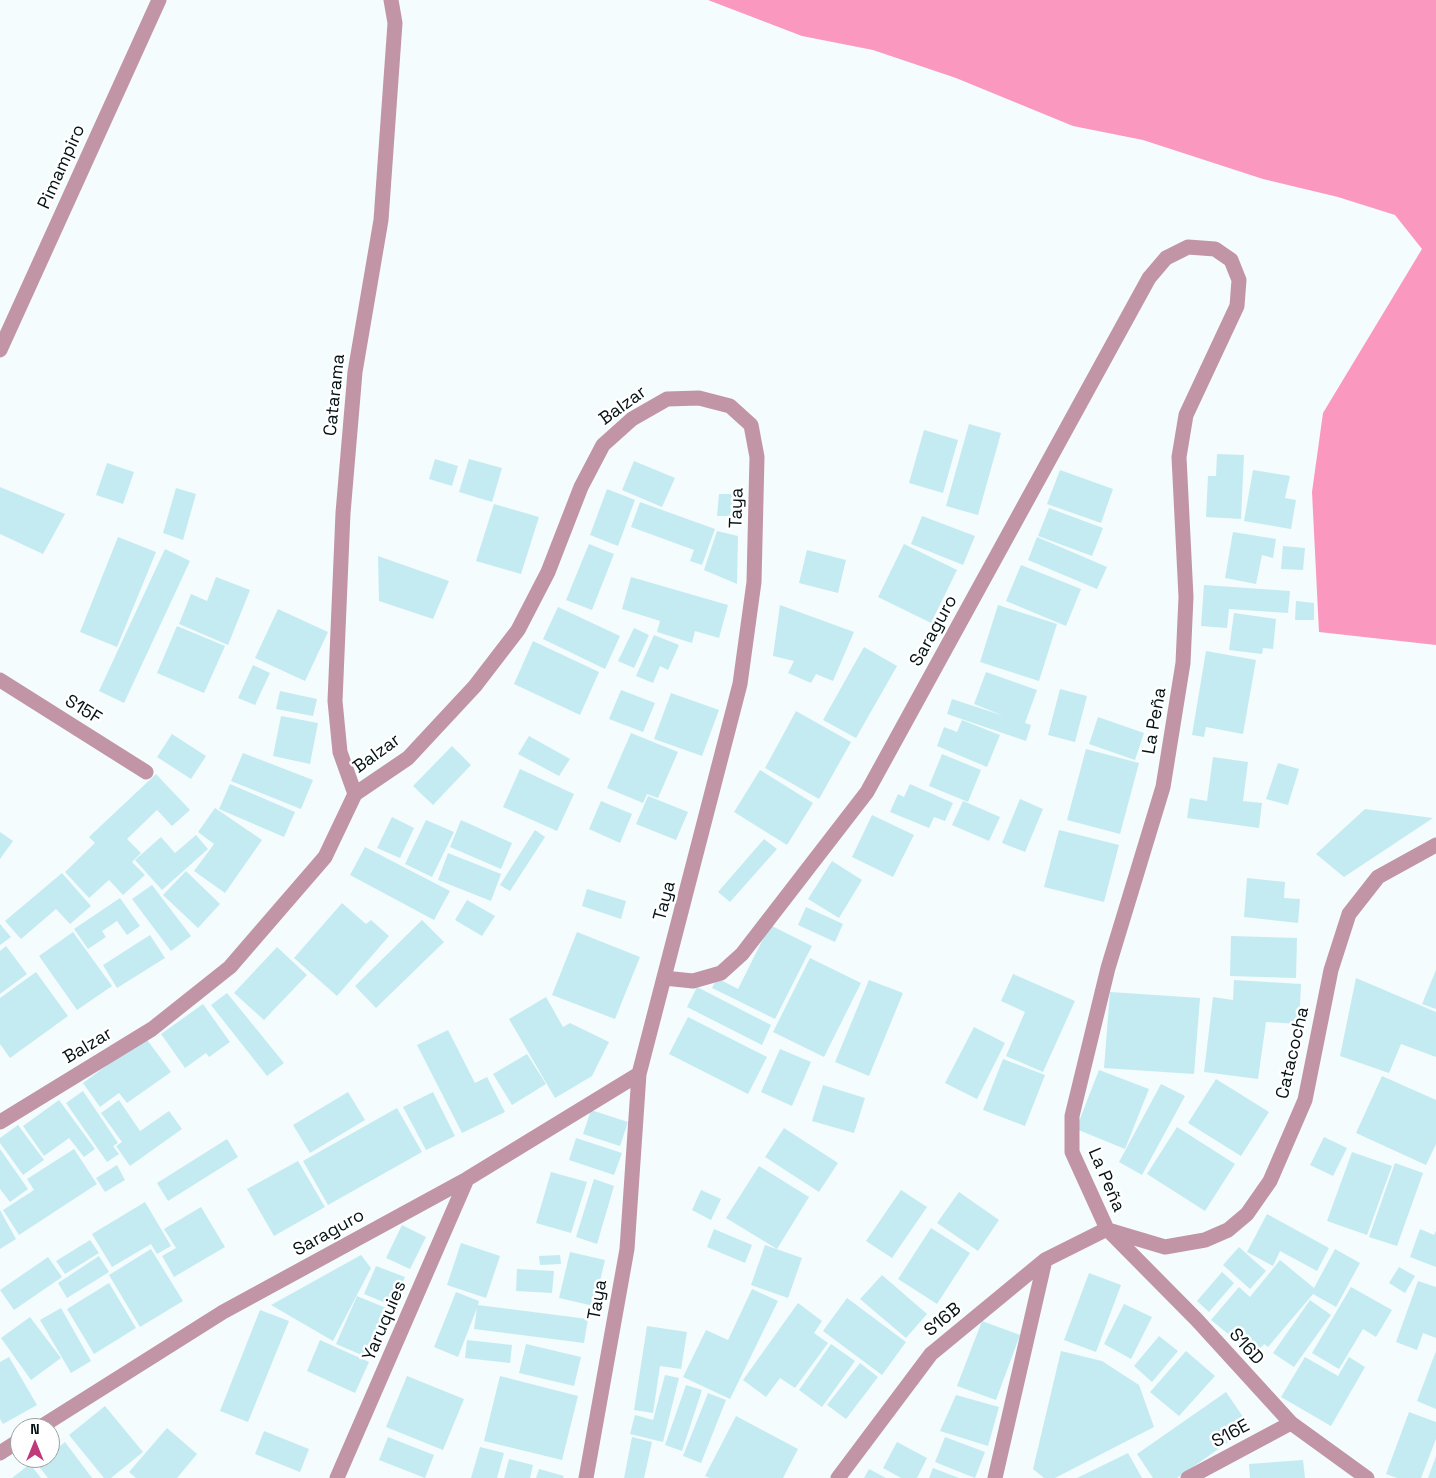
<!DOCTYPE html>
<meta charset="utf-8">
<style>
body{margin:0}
#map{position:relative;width:1436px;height:1478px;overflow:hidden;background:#f4fcfd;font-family:"Space Grotesk",sans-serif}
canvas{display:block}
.north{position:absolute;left:10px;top:1418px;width:50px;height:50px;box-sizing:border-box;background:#fff;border:1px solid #9ba0a1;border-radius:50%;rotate:0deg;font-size:14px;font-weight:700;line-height:20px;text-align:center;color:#041215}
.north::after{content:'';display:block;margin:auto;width:18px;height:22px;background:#c0397b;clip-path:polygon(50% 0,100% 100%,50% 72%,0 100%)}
</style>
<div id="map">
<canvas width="1436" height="1478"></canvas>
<div class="north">N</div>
</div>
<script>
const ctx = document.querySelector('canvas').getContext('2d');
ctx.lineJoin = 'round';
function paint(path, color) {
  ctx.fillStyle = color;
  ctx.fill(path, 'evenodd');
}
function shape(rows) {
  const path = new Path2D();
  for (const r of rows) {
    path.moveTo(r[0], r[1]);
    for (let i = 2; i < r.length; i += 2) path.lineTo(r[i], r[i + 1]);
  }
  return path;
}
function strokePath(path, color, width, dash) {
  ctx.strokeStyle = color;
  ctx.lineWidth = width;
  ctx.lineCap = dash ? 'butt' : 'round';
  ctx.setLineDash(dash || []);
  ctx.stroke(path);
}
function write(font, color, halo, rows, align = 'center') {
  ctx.font = font + ' "Space Grotesk",sans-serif';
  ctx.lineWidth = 5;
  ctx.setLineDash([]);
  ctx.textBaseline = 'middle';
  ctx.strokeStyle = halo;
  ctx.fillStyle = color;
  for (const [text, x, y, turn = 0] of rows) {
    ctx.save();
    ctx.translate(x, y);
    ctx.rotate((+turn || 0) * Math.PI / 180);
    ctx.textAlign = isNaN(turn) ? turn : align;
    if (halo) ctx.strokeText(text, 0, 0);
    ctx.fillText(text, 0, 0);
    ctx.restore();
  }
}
const forest = shape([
 [708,0,1436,0,1436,645,1319,632,1312,492,1323,413,1422,249,1395,215,1338,197,1263,179,1143,140,1073,126,956,78,873,50,802,36]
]);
const building = shape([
 [969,424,1001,433,978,515,946,506],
 [924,430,958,440,943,493,909,483],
 [1217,454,1244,455,1241,519,1206,517,1208,476,1216,476],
 [435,459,458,466,452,486,429,479],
 [469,459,502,468,492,502,459,492],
 [634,461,675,478,662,507,622,490],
 [107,463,134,472,123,504,96,495],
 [1060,470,1113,489,1101,523,1047,504],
 [1253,470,1290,476,1285,498,1296,500,1291,529,1244,521],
 [0,487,65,514,43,554,0,534],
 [176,488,196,494,183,540,163,533],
 [607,489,635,500,618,546,590,535],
 [719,494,733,494,732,516,717,516],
 [640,502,715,529,702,565,690,561,694,550,631,527],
 [494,504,539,517,521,574,476,561],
 [1049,508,1103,528,1092,556,1038,536],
 [922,516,975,536,963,565,911,544],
 [717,531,738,536,737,584,704,570],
 [1233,532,1276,539,1273,558,1262,555,1256,584,1225,578],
 [118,537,156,552,117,647,80,632],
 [1037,537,1107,567,1097,589,1028,560],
 [589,544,614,554,592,610,566,600],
 [904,544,957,570,931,623,878,597],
 [1283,546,1305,548,1303,570,1281,569],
 [165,549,190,561,124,703,99,691],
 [807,550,846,560,838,593,799,583],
 [378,556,449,581,433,619,379,601],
 [1021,565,1081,589,1066,626,1006,601],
 [216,577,250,590,228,645,179,624,191,594,207,601],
 [631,577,728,605,719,638,695,631,692,643,657,632,660,621,622,609],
 [1204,585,1290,591,1288,613,1229,609,1227,628,1201,626],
 [1296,601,1314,603,1314,620,1295,620],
 [780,605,854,632,833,681,816,674,811,683,788,673,794,661,773,656],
 [998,605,1057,624,1039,681,980,662],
 [558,607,620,636,605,669,543,639],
 [278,609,328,632,305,681,255,658],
 [1234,613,1276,619,1273,649,1263,648,1262,654,1229,650],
 [177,626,225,646,204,693,157,673],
 [634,628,649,635,634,668,618,661],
 [654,635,679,645,668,670,660,666,653,683,636,676],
 [533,641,599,672,580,715,514,684],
 [864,647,897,666,856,738,823,720],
 [1206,651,1256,660,1243,734,1206,727,1204,737,1192,735],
 [253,665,270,673,255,705,238,698],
 [986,672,1037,690,1025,723,1031,725,1026,741,947,714,952,699,1004,716,974,704],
 [1060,689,1087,696,1075,742,1048,735],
 [621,690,655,703,643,732,609,719],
 [280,691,317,699,313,716,276,709],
 [671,693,719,710,702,756,654,739],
 [796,711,851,742,819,799,765,768],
 [281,716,318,723,310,764,273,756],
 [1098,717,1144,733,1135,760,1089,744],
 [962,720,1000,735,987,767,937,746,944,727,957,732],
 [631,733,678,752,658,798,647,794,643,803,607,788],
 [172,734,206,756,191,779,157,757],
 [529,736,570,759,559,776,518,754],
 [452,746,471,765,433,805,413,786],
 [1086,749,1139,763,1120,834,1067,820],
 [243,753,313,780,301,809,231,781],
 [942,754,981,770,968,802,929,786],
 [1213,757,1248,762,1243,801,1262,803,1259,828,1187,818,1190,798,1207,801],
 [1278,763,1299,769,1288,805,1266,799],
 [520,769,574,794,557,831,503,807],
 [760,770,813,803,787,845,734,812],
 [156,774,190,810,172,826,157,810,127,839,141,853,132,862,145,875,123,895,109,880,89,898,65,872,95,843,89,837],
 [230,784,295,812,284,837,219,809],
 [910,784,953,803,945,821,934,817,929,828,890,812,898,794,904,797],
 [648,796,688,812,676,840,636,824],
 [1020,799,1043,809,1025,852,1002,843],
 [601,801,632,814,620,843,589,829],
 [963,801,1000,817,989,841,952,825],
 [215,808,262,840,225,893,194,871,214,844,198,832],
 [1365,809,1433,818,1344,877,1316,854],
 [872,815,914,835,893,877,852,857],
 [392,817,414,828,400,858,377,848],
 [426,820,454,832,432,877,405,864],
 [461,820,512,843,501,869,450,847],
 [535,830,545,837,510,891,500,885],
 [1059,830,1119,845,1104,902,1044,887],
 [0,832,13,841,0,859],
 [196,835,208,849,162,890,135,860,161,837,175,853],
 [764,839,777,849,730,902,718,892],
 [365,847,450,891,434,920,350,875],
 [448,853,501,874,491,901,438,880],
 [832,861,862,880,839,918,808,899],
 [186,871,220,904,198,928,163,895],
 [62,873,91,906,70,924,56,909,21,939,5,921],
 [1247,878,1285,882,1284,898,1300,899,1298,923,1244,917],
 [152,885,191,936,171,951,132,899],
 [587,889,626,901,621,919,582,906],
 [120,898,140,926,127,935,117,921,102,931,106,937,88,949,74,929],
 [467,900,495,916,482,936,455,920],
 [342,903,366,924,371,920,389,936,337,996,294,958],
 [806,907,843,924,835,942,798,925],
 [422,920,444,942,376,1008,355,986],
 [0,924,11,937,0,945],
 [770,925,812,946,775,1019,712,988,717,978,738,989],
 [73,932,112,986,77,1010,39,956],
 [577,932,640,957,615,1019,552,995],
 [150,935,165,958,117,988,103,965],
 [1231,936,1297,938,1296,978,1230,976],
 [6,946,27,974,0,994,0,951],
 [277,947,307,975,264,1020,234,993],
 [810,958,861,983,824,1057,773,1032],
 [1436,970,1436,1009,1422,1004],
 [36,972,68,1016,10,1058,0,1044,0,998],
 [1013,974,1075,1001,1043,1072,1006,1056,1025,1012,1001,1001],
 [1356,978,1436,1012,1436,1057,1401,1044,1389,1073,1340,1056],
 [869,980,903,993,869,1076,835,1062],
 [1234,980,1301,984,1299,1024,1266,1022,1258,1079,1204,1072,1213,997,1233,1000],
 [697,987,771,1025,762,1045,687,1007],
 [1110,992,1200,998,1194,1074,1104,1068],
 [227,993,284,1063,267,1076,211,1005],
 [546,997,563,1027,570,1023,609,1042,592,1076,555,1098,509,1019],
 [203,1004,230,1042,209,1057,206,1053,185,1068,161,1034],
 [688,1017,767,1057,748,1094,669,1054],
 [974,1027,1005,1043,977,1099,945,1083],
 [448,1030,475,1083,487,1077,505,1112,462,1133,417,1045],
 [145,1037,171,1072,127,1103,119,1093,100,1107,83,1083],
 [780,1049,811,1062,792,1106,761,1092],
 [527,1054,546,1084,512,1105,493,1074],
 [1003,1059,1045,1075,1025,1126,983,1110],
 [1099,1070,1149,1089,1125,1149,1076,1129],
 [1382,1076,1436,1100,1436,1144,1426,1165,1356,1133],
 [1216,1079,1269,1112,1241,1156,1188,1123],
 [1161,1084,1185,1096,1142,1175,1119,1162],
 [823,1085,865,1098,854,1133,812,1121],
 [83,1091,118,1143,113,1146,119,1154,107,1162,66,1103],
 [348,1092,365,1120,310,1153,293,1125],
 [433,1092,455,1136,426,1150,403,1107],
 [59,1100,95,1149,84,1157,69,1138,44,1156,23,1126],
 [119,1100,140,1131,169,1111,182,1129,130,1166,116,1146,122,1142,101,1113],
 [397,1108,422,1152,328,1205,303,1161],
 [591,1110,628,1122,620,1146,583,1134],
 [18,1125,44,1160,23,1175,0,1143,0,1138],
 [1177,1127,1235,1164,1205,1211,1147,1174],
 [784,1128,838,1163,819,1192,765,1157],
 [1324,1137,1347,1148,1333,1176,1310,1165],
 [576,1138,622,1153,614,1175,569,1160],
 [227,1139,238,1157,168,1201,157,1183],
 [0,1149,28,1189,10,1202,0,1189],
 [74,1149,97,1184,19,1235,3,1210,34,1190,27,1179],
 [1352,1152,1392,1166,1367,1235,1327,1221],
 [298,1161,325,1207,274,1236,247,1189],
 [1395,1163,1423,1173,1397,1246,1369,1237],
 [117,1165,125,1180,105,1192,96,1178],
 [759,1166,809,1197,777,1249,726,1218],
 [551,1172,587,1182,571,1233,536,1223],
 [594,1179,614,1186,597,1244,576,1237],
 [701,1190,721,1199,711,1220,692,1210],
 [901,1190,927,1207,892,1258,866,1241],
 [959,1192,999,1220,978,1251,937,1223],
 [145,1202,171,1246,157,1254,151,1244,112,1267,92,1234],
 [201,1207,225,1247,174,1277,162,1256,176,1248,164,1229],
 [0,1210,16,1239,0,1249],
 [1267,1214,1329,1248,1317,1271,1280,1251,1273,1266,1247,1252],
 [402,1225,426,1237,410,1269,386,1258],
 [931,1228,970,1253,937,1304,898,1279],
 [714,1229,752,1245,745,1263,707,1247],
 [1420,1229,1434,1235,1436,1231,1436,1267,1410,1257],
 [90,1240,99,1253,65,1274,56,1261],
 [461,1243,500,1256,486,1298,447,1285],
 [765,1245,802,1258,788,1298,751,1285],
 [1239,1247,1266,1271,1250,1289,1223,1265],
 [151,1249,183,1301,140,1327,109,1275],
 [1335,1249,1360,1263,1336,1307,1313,1294,1268,1347,1264,1344,1254,1355,1211,1320,1239,1287,1250,1297,1280,1260,1314,1288],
 [570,1252,605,1260,594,1306,559,1298],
 [361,1255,371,1268,333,1341,271,1305],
 [560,1255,561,1264,540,1265,539,1256],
 [99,1256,109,1272,67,1298,58,1283],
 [48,1257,62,1277,14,1310,0,1290],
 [376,1266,405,1277,393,1306,364,1294],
 [1399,1267,1415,1276,1405,1293,1389,1283],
 [517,1269,554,1271,552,1293,516,1291],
 [1222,1272,1234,1283,1209,1312,1197,1301],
 [1089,1273,1121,1285,1096,1352,1064,1340],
 [882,1275,927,1314,906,1338,860,1299],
 [1418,1281,1436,1287,1436,1338,1423,1333,1417,1350,1396,1342],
 [109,1283,136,1328,94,1354,67,1309],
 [1351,1287,1392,1310,1376,1337,1363,1329,1339,1369,1312,1353],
 [752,1289,778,1301,730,1399,683,1377,706,1330,728,1340],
 [456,1292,479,1301,478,1305,588,1319,584,1343,474,1329,477,1308,458,1357,434,1347],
 [357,1296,391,1310,371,1359,336,1344],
 [847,1298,906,1342,882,1375,823,1331],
 [1310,1300,1331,1315,1294,1367,1273,1353],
 [798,1303,822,1321,814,1333,828,1343,795,1388,780,1378,766,1397,743,1380],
 [1124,1304,1152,1317,1131,1359,1104,1344],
 [61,1308,91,1361,71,1373,40,1320],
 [260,1310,289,1321,248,1422,220,1411],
 [30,1317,61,1358,31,1380,1,1338],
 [982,1321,1020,1335,996,1400,957,1386],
 [647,1326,687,1332,681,1369,660,1366,653,1413,634,1410],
 [1159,1336,1178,1351,1152,1382,1134,1366],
 [320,1340,369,1362,355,1393,307,1371],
 [467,1340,512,1345,510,1363,465,1358],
 [526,1344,581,1357,574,1386,519,1373],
 [831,1344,855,1361,822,1407,799,1390],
 [1061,1351,1102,1361,1139,1385,1154,1427,1055,1478,1044,1478,1033,1469],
 [1186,1351,1215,1376,1179,1416,1150,1392],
 [1436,1351,1436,1409,1417,1401],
 [9,1357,37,1405,3,1424,0,1419,0,1362],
 [1305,1357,1338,1376,1349,1357,1365,1367,1331,1426,1281,1397],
 [860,1363,878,1377,846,1419,827,1405],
 [665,1375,679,1378,663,1442,630,1434,635,1415,653,1420],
 [407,1376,464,1399,443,1450,386,1427],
 [500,1376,578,1396,562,1460,484,1441],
 [686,1385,702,1390,682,1451,665,1445],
 [1226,1392,1250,1427,1177,1478,1153,1478,1137,1454],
 [708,1393,726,1400,701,1463,683,1456],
 [956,1395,999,1407,988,1446,940,1431],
 [105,1406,143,1452,111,1478,104,1478,69,1435],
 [1409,1412,1436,1422,1436,1439,1421,1478,1397,1478,1386,1474],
 [736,1416,798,1449,783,1478,710,1478,705,1476],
 [167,1428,197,1454,177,1478,136,1478,129,1472],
 [264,1431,309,1449,300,1472,255,1454],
 [388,1437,434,1455,425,1478,379,1460],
 [632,1437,652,1442,644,1478,624,1478],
 [945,1437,985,1452,975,1478,935,1462],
 [65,1442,92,1478,48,1478,37,1464,44,1458,50,1458,50,1454],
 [897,1442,927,1458,917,1478,901,1478,883,1468],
 [480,1447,504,1453,497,1478,471,1478],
 [1128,1453,1142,1478,1077,1478],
 [1436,1456,1436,1478,1428,1478],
 [509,1459,533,1465,530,1478,504,1478],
 [1303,1460,1305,1478,1250,1478,1249,1464],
 [30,1464,41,1478,12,1478],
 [933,1468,959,1478,929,1478],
 [539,1469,564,1476,563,1478,536,1478],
 [869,1469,886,1478,864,1478]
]);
const minor = shape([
 [0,350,159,0],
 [0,680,146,772],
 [355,794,340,752,335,701,343,513,355,372,381,220,395,23,391,0],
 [664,978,693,981,721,973,742,954,867,792,1149,278,1166,258,1188,247,1215,249,1231,260,1239,280,1237,306,1186,415,1179,457,1186,597,1183,663,1163,787,1108,968,1072,1116,1072,1152,1107,1229,1197,1320,1291,1423,1367,1478],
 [0,1122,152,1029,230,967,325,857,355,794,408,758,475,686,518,630,548,572,581,487,603,445,632,419,667,399,699,398,730,406,751,425,757,457,754,582,740,684,639,1074,627,1249,586,1478],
 [1108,1230,1165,1247,1205,1240,1228,1230,1247,1214,1270,1181,1305,1100,1331,970,1349,914,1378,877,1436,845],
 [39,1428,223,1312,467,1179,639,1074],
 [0,1453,20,1440],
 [337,1478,467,1179],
 [838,1478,931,1354,1045,1260,1107,1229],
 [995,1478,1045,1260],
 [1188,1478,1291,1423]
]);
const streetNames = [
 ["Pimampiro",62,167,-66],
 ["Catarama",335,395,-84],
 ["Balzar",623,406,-36],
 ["Taya",737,508,-88],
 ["Saraguro",934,631,-61],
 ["S15F",83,710,32],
 ["La Peña",1155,721,-80],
 ["Balzar",377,754,-36],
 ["Taya",665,901,-75],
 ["Balzar",88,1046,-31],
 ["Catacocha",1293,1053,-77],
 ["La Peña",1106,1180,67],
 ["Saraguro",329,1233,-29],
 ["Taya",598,1300,-80],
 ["S16B",943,1320,-40],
 ["Yaruquies",385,1321,-67],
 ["S16D",1246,1347,48],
 ["S16E",1231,1434,-28]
];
paint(forest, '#fa98c0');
paint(building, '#c4ebf2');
strokePath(minor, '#c195a6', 15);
write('18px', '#041215', '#fff', streetNames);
</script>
